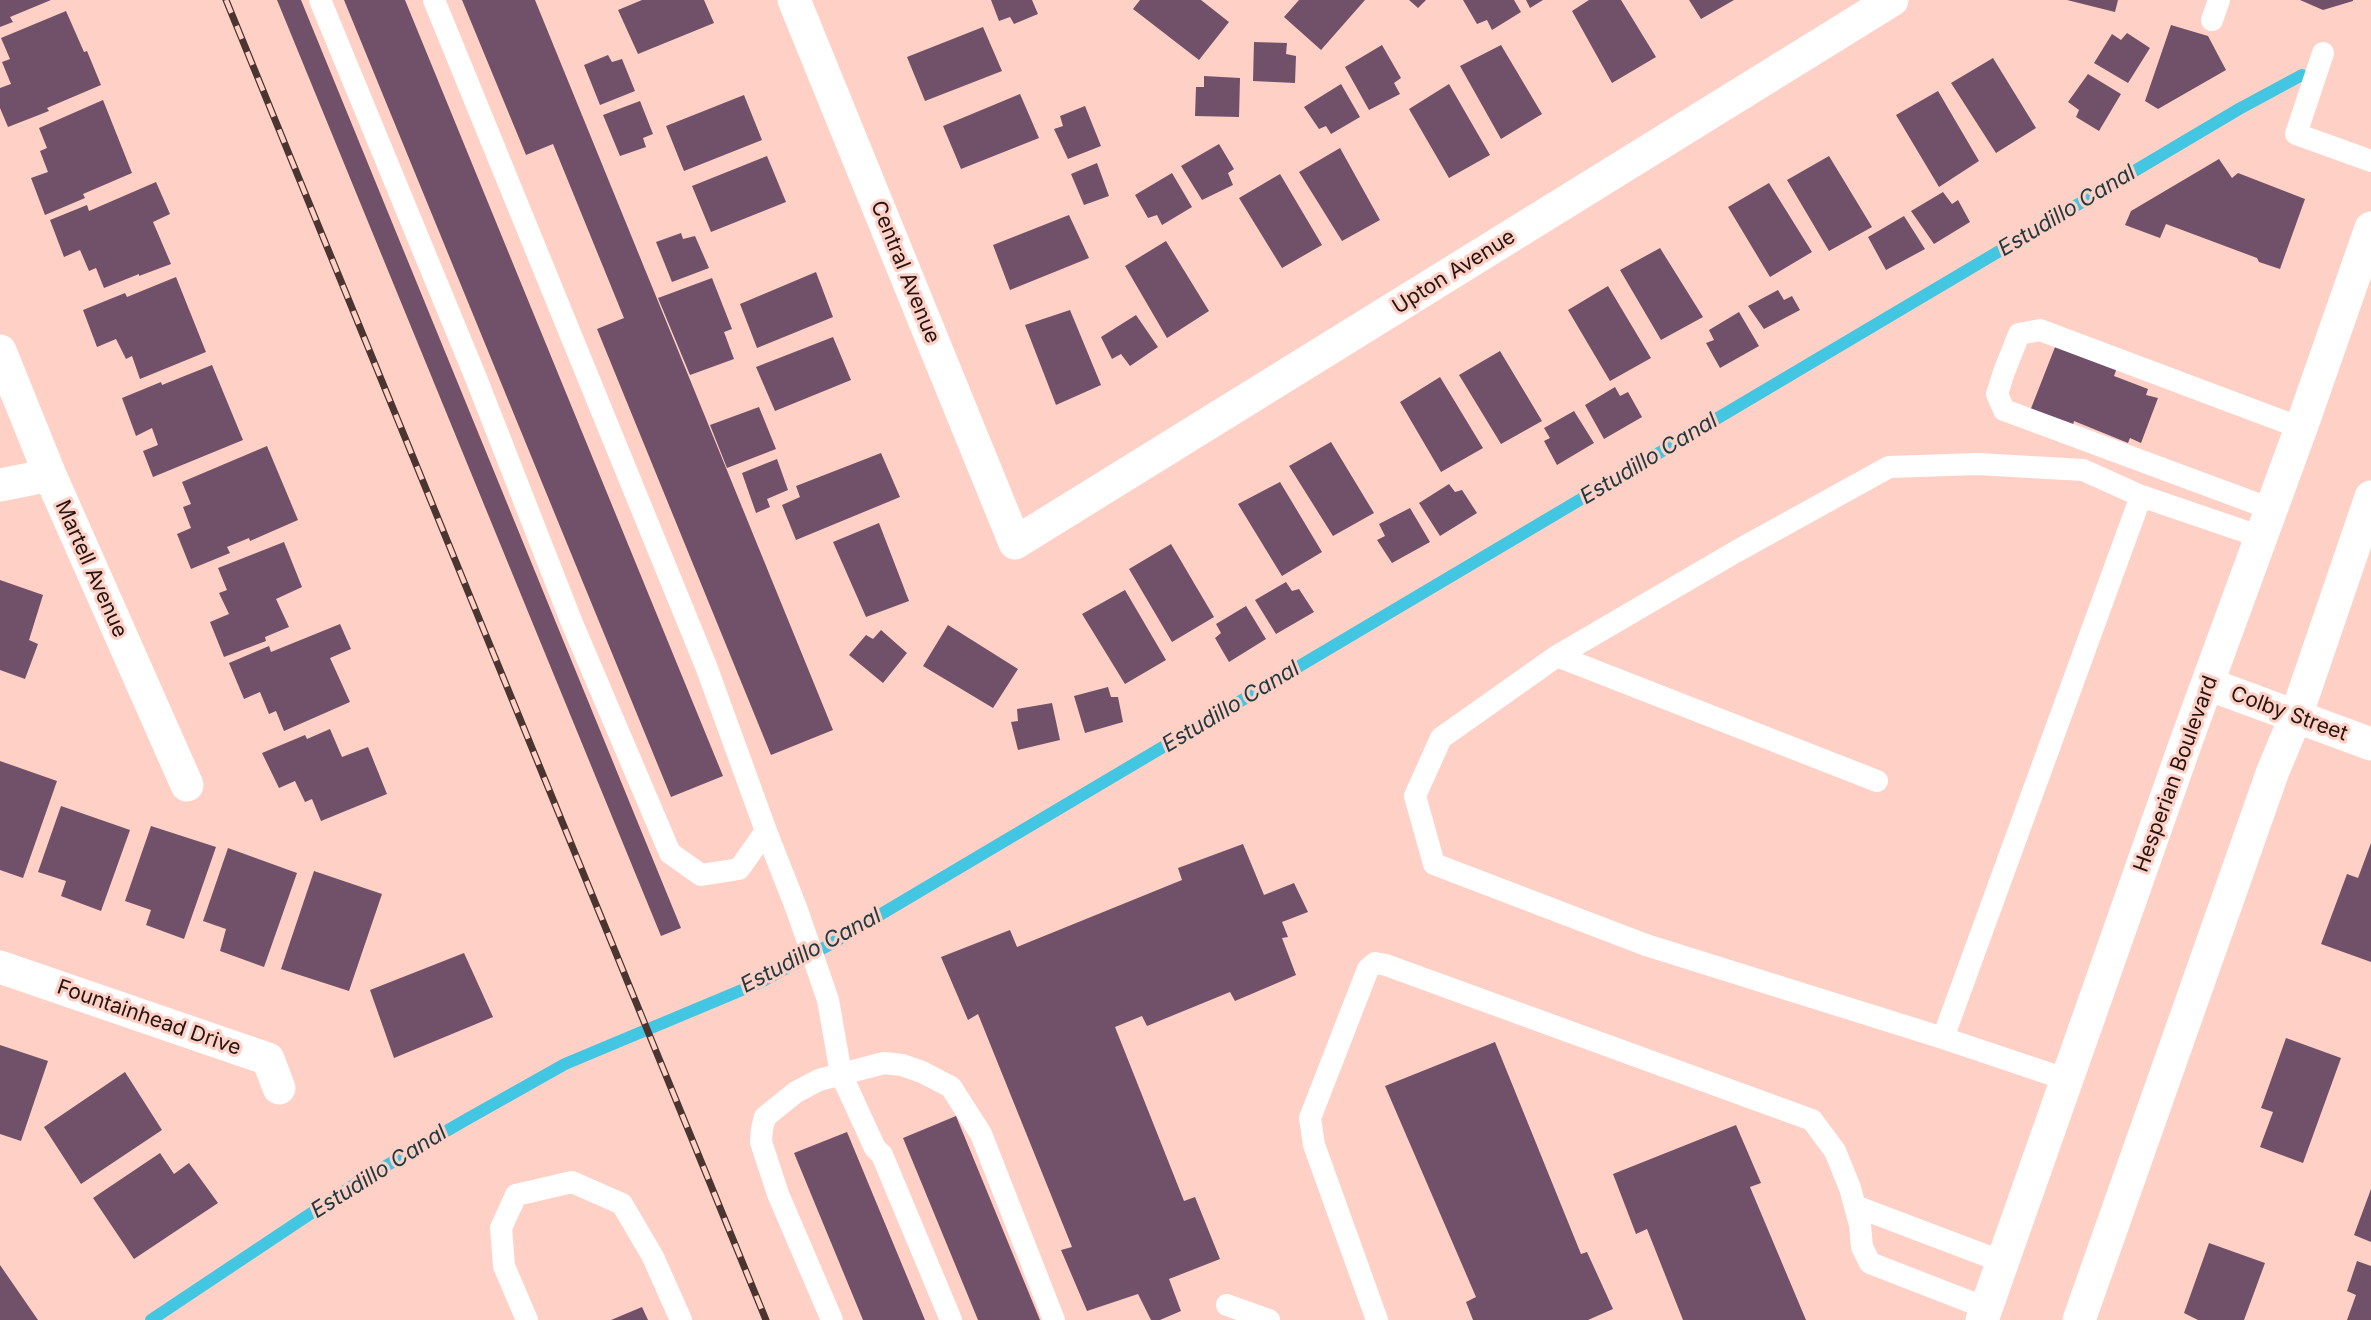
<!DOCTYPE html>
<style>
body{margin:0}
canvas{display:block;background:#ffd0c5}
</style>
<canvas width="2371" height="1320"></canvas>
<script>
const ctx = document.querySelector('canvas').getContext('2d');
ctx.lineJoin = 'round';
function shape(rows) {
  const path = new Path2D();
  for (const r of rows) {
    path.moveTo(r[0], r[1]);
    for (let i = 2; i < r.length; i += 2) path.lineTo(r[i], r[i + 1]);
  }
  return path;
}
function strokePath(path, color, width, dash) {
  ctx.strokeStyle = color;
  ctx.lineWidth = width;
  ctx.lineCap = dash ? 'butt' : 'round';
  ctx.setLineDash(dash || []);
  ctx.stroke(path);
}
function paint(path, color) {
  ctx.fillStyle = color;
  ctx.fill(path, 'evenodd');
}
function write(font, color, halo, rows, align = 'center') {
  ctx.font = font + ' Inter,sans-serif';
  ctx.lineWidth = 6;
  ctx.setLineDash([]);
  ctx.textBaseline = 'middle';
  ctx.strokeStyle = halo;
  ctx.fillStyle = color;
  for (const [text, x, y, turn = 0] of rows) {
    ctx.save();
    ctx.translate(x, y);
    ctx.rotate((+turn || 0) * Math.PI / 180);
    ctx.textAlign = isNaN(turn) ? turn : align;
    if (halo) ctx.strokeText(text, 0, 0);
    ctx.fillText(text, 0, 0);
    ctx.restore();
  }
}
const stream = shape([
 [151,1320,358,1182,469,1118,565,1064,761,982,829,945,2239,109,2302,75]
]);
const building = shape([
 [0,0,51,0,10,17,13,22,0,27],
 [277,0,301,0,681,928,661,936],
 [344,0,405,0,723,776,671,797],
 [462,0,535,0,833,730,771,755,597,329,624,318,553,144,526,155],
 [642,0,704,0,714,23,638,54,618,10],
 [991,0,1032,0,1038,14,1014,24,1010,17,999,21],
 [1140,0,1201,0,1229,22,1199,60,1133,9],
 [1299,0,1365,0,1321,50,1284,17],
 [1409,0,1426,0,1418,8],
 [1463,0,1514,0,1521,12,1492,30,1487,20,1477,24],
 [1526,0,1543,0,1530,8],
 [1589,0,1621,0,1656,57,1612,83,1572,11],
 [1689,0,1734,0,1701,19],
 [2067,0,2118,0,2115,12],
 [2300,0,2353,0,2353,1,2323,10],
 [66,11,84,52,87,51,101,85,47,108,49,111,8,127,0,108,0,88,11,84,2,62,10,59,1,38],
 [2171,25,2208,36,2226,70,2158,109,2145,101],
 [983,27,1002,71,925,101,907,57],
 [2127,33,2150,48,2128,83,2094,63,2112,34,2121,40],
 [1254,42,1287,43,1286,54,1296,56,1295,83,1253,81],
 [1382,45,1401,78,1394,83,1400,94,1369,110,1345,67],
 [1501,45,1542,114,1501,139,1460,66],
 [608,55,612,62,622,59,635,91,600,105,584,65],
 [1993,58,2036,128,1996,153,1951,83],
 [2088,74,2121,94,2099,131,2076,117,2079,110,2068,102],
 [1204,76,1240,78,1239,117,1195,116,1196,87,1204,87],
 [1341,84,1360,117,1331,134,1326,126,1319,129,1304,107],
 [1449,84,1490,155,1449,178,1409,109],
 [1938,91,1979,161,1939,187,1896,115],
 [1020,94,1039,138,961,169,943,126],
 [744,95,762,140,684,171,666,126],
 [103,100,132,173,83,194,85,198,45,215,31,178,48,172,40,151,47,148,39,128],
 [640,101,653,134,643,138,646,147,620,156,603,115],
 [1085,106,1101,146,1068,159,1054,129,1063,126,1060,116],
 [1219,144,1234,169,1228,173,1233,185,1202,200,1181,166],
 [1340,148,1380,220,1342,241,1299,172],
 [767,156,786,202,711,232,692,186],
 [1829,156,1872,227,1829,251,1787,180],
 [2219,159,2232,178,2238,173,2305,199,2280,269,2259,262,2257,258,2166,224,2160,238,2125,225,2131,211],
 [1097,163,1109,196,1084,205,1071,174],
 [1172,173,1192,207,1162,225,1157,215,1148,218,1135,195],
 [1280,174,1322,245,1282,268,1239,198],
 [156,182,170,214,153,222,171,264,139,276,139,274,104,288,96,268,89,271,80,250,64,257,50,220,87,205,89,211],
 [1769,183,1812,252,1770,277,1728,207],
 [1943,192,1952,204,1958,200,1970,222,1934,244,1911,211],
 [1069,215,1089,258,1010,290,993,245],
 [1904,216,1925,249,1886,270,1868,237],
 [681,233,683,239,695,236,709,268,672,282,656,242],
 [1166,241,1209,311,1167,338,1125,266],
 [1660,248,1703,317,1661,340,1620,270],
 [816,272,833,317,757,348,740,304],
 [176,277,206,352,140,379,132,356,126,359,116,339,97,347,83,310,125,293,127,297],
 [712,278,732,329,724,332,734,359,690,375,658,298],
 [1608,286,1651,358,1610,381,1568,310],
 [1778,290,1784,300,1792,296,1800,310,1764,329,1748,306],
 [1070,310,1101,385,1056,405,1025,325],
 [1739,312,1759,346,1720,368,1706,343,1714,340,1709,330],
 [1136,315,1158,347,1130,366,1121,354,1112,359,1101,337],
 [833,337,851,380,775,411,756,367],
 [2057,342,2118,365,2114,376,2148,389,2146,395,2158,398,2141,443,2130,438,2128,443,2074,421,2072,428,2030,411],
 [1500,351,1542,421,1501,444,1459,375],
 [212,365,243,440,153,477,143,451,158,445,152,428,136,436,122,398,161,382,162,385],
 [1440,377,1483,448,1441,472,1400,402],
 [1615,387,1620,396,1628,392,1642,417,1604,439,1585,405],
 [759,407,776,449,727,468,710,425],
 [1574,411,1594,443,1557,465,1544,441,1550,438,1544,428],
 [1331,442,1374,513,1333,536,1289,466],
 [267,446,298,520,250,541,249,538,227,547,230,553,191,569,177,534,191,528,183,507,191,504,182,482],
 [881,453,900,497,796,540,782,505,800,497,796,486],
 [777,459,788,490,767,499,770,507,756,513,742,473],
 [1280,482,1322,552,1282,576,1238,504],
 [1449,484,1455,492,1462,490,1477,513,1440,536,1419,503],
 [1410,508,1430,542,1392,563,1377,540,1385,536,1379,524],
 [879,523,909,601,866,617,833,542],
 [284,542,302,587,276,599,289,627,265,637,266,641,224,657,210,622,229,614,219,593,227,590,218,568],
 [1171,544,1214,617,1172,642,1129,569],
 [0,580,43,595,29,640,38,644,25,679,0,670],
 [1286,582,1292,591,1299,589,1314,612,1276,634,1255,600],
 [1125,590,1166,660,1125,684,1082,614],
 [1246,606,1266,639,1229,662,1215,638,1221,633,1216,624],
 [340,624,351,649,330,658,350,702,284,731,276,711,269,714,260,692,244,699,229,663,269,646,271,652],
 [948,625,1018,669,993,708,923,666],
 [881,630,907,653,883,683,849,655,866,635,873,639],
 [1108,687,1111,697,1118,697,1123,722,1085,733,1074,696],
 [1052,703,1060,740,1018,750,1011,722,1018,721,1017,709],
 [330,729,342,757,368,747,387,794,321,821,312,799,305,802,295,781,279,788,262,753,305,735,307,739],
 [0,761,57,781,23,878,0,870],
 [61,806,130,830,101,911,61,896,66,881,38,872],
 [151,826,216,847,184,939,146,925,151,910,125,901],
 [2371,843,2371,962,2321,944,2347,874,2358,878],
 [1243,844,1264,895,1294,883,1308,912,1282,922,1288,937,1282,938,1296,975,1235,1001,1230,992,1147,1026,1142,1016,1115,1027,1184,1201,1195,1197,1220,1259,1169,1279,1181,1311,1160,1320,1151,1320,1138,1294,1087,1311,1061,1250,1072,1247,978,1014,968,1020,941,957,1010,930,1017,947,1182,880,1178,868],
 [228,848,297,873,264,967,220,951,226,929,203,921],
 [314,871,382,894,349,991,281,969],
 [464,953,493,1017,394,1058,370,990],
 [2286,1038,2341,1058,2303,1163,2260,1147,2273,1112,2261,1108],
 [1495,1042,1581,1254,1587,1252,1613,1309,1588,1320,1473,1320,1466,1302,1476,1297,1385,1086],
 [0,1045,48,1061,21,1141,0,1134],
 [125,1072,162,1130,81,1184,44,1127],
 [956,1116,1040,1320,978,1320,903,1138],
 [1736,1125,1761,1183,1750,1187,1806,1320,1683,1320,1647,1229,1636,1234,1613,1174],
 [847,1132,925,1320,863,1320,794,1153],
 [160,1153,174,1174,189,1163,218,1203,134,1259,93,1198],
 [2371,1189,2371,1242,2354,1235],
 [2209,1243,2265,1263,2244,1320,2198,1320,2184,1313],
 [2357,1261,2371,1266,2371,1320,2347,1320,2356,1295,2347,1291],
 [0,1265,38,1320,0,1320],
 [642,1307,648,1320,611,1320]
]);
const lane = shape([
 [320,0,476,378,572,623,670,853,701,875,739,869,766,831],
 [434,0,706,666,766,831,797,910,828,1000,841,1074,875,1148,882,1155,951,1320],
 [2212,20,2219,0],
 [2323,53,2296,134,2371,161],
 [2141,496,2261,537],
 [2271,509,2004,410,1997,394,2004,372,2019,334,2040,330,2301,428],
 [1557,656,1877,781],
 [1943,1038,2141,496,2083,470,1978,464,1889,467,1737,551,1557,656,1441,738,1415,796,1434,864,1646,945,1943,1038,2068,1080],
 [1855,1206,2003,1262],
 [1227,1305,1269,1320],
 [527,1320,504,1266,501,1228,516,1195,572,1182,622,1204,653,1257,681,1320],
 [832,1320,778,1194,761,1142,762,1129,765,1117,796,1092,819,1080,884,1063,902,1065,922,1072,951,1087,981,1134,1054,1320],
 [1377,1320,1314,1145,1310,1118,1368,969,1375,963,1386,965,1812,1120,1835,1151,1850,1188,1860,1225,1862,1247,1870,1263,1986,1308]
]);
const street = shape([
 [794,0,1015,543,1892,0],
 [0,351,50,475,187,785],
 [0,485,50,475],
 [2208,684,2371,744],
 [0,967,268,1059,279,1088]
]);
const primary = shape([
 [1982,1320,2187,739,2301,428,2371,228],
 [2079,1320,2273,771,2296,716,2371,497]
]);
const rail = shape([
 [226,0,766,1320]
]);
const streetNames = [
 ["Central Avenue",905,272,68],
 ["Upton Avenue",1454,272,-32],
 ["Martell Avenue",91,569,66],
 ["Colby Street",2289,714,20],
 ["Hesperian Boulevard",2176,774,-70],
 ["Fountainhead Drive",149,1018,19]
];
const waterNames = [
 ["Estudillo Canal",2067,211,-31],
 ["Estudillo Canal",1649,459,-31],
 ["Estudillo Canal",1231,707,-31],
 ["Estudillo Canal",811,951,-28],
 ["Estudillo Canal",379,1172,-32]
];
strokePath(stream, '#42c6e1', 12);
paint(building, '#705169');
strokePath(lane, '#fff', 22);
strokePath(street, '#fff', 33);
strokePath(primary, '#fff', 33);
strokePath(rail, '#4b3530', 7);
strokePath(rail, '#ffd0c5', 4.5, [14]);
write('21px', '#251511', '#ffd0c5', streetNames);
write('italic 22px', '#1e3a40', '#ffd0c5', waterNames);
</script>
